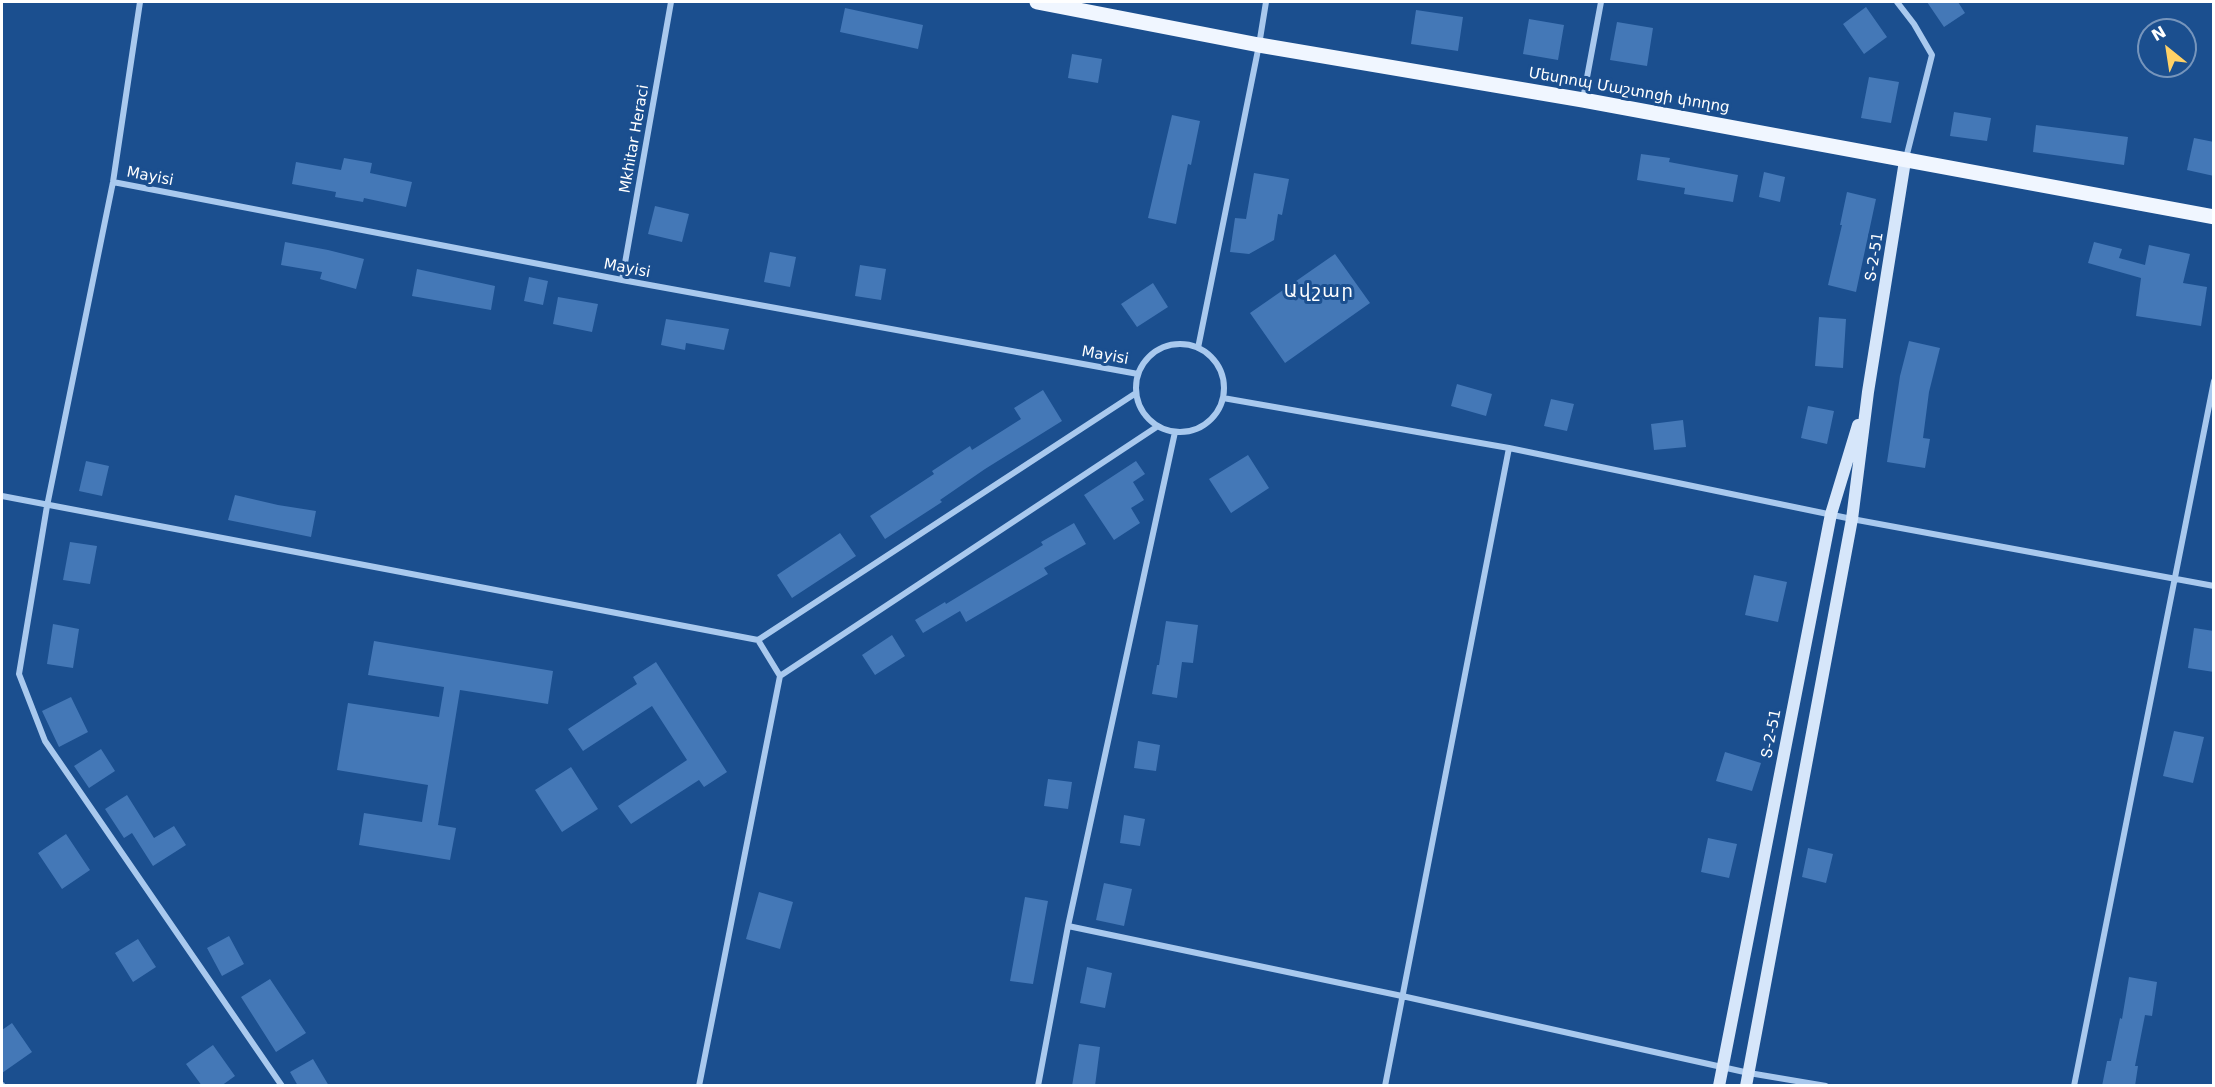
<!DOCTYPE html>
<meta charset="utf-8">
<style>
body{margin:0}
#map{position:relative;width:2215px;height:1087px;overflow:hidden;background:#1b4f8f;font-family:"DejaVu Sans",sans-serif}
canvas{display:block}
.frame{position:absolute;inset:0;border:3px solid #fff;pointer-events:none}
.north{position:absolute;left:2137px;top:18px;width:60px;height:60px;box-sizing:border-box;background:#1b4f8f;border:2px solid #7695bc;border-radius:50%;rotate:330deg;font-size:16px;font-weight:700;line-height:24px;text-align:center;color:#fff}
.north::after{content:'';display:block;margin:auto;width:21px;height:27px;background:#ffd166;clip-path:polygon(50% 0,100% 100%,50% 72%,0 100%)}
</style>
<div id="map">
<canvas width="2215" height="1087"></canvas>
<div class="frame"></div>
<div class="north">N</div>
</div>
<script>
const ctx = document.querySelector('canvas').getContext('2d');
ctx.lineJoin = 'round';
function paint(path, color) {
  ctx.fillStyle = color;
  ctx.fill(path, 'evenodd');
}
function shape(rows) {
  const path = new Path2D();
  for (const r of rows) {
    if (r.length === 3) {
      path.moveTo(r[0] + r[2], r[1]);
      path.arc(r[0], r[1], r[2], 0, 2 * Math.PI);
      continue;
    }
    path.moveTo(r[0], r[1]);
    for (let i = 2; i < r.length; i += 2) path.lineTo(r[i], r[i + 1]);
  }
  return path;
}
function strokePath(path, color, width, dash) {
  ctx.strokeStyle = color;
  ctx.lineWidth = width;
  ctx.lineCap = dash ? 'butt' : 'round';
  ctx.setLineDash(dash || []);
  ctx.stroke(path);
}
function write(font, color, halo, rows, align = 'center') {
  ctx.font = font + ' "DejaVu Sans","Noto Sans Armenian",sans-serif';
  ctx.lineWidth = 6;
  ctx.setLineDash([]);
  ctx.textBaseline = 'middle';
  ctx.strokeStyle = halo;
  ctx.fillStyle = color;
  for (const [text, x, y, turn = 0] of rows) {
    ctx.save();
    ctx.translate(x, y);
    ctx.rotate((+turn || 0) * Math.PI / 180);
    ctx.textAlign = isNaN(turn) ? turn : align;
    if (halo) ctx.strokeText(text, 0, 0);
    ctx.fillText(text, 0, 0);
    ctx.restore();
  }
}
const building = shape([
 [1927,2,1958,2,1965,13,1944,27],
 [1866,7,1887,37,1864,54,1843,24],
 [845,8,923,25,918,49,840,32],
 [1416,10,1463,17,1458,51,1411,44],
 [1529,19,1564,25,1558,60,1523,54],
 [1617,22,1653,28,1647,66,1610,60],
 [1072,54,1102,59,1098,83,1068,78],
 [1869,77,1899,82,1891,123,1861,118],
 [1954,112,1991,118,1987,141,1950,136],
 [1172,115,1200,121,1191,165,1188,164,1176,224,1148,218],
 [2036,125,2128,137,2124,165,2033,152],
 [2194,138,2214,142,2214,176,2187,170],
 [1641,154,1670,158,1669,162,1738,175,1733,202,1684,194,1685,188,1637,180],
 [344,158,372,163,370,173,412,182,406,207,364,198,363,202,335,197,336,192,292,184,296,162,341,170],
 [1764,172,1785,177,1780,202,1759,197],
 [1254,173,1289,179,1282,215,1278,214,1274,240,1249,254,1230,252,1235,218,1246,219],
 [1847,192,1876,199,1856,292,1828,285,1842,225,1840,225],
 [655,206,689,214,682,242,648,234],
 [285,242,328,250,364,259,356,289,320,279,322,272,281,265],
 [2094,242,2122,249,2119,258,2145,265,2149,245,2190,254,2183,283,2207,287,2201,326,2136,316,2141,278,2088,263],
 [770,252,796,257,790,287,764,282],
 [1335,254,1370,303,1285,363,1250,313],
 [860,265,886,269,881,300,855,296],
 [417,269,495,286,491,310,412,296],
 [529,277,548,281,543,305,524,301],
 [1153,283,1168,307,1137,327,1121,304],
 [558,297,598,304,592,332,553,324],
 [1819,317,1846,319,1843,368,1815,366],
 [666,319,729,329,724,350,686,343,685,350,661,345],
 [1909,341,1940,348,1929,392,1923,438,1930,439,1925,468,1887,462,1900,376],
 [1457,384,1492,394,1486,416,1451,406],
 [1043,390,1062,421,985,469,940,500,942,502,885,539,870,516,934,474,932,471,970,446,972,450,1021,419,1014,408],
 [1551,399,1574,404,1567,431,1544,426],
 [1808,406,1834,411,1827,444,1801,438],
 [1683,420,1686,447,1654,450,1651,424],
 [1248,455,1269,488,1231,513,1209,479],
 [86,461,109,466,102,496,79,491],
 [1136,461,1145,474,1133,482,1144,500,1131,508,1140,523,1114,540,1084,495],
 [235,495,278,505,316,511,311,537,228,520],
 [1074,523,1086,544,1044,568,1048,574,966,622,960,611,923,633,915,620,945,602,946,604,1043,545,1041,542],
 [840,533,856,556,792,598,777,575],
 [70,542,97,546,90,584,63,580],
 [1754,575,1787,582,1778,622,1745,615],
 [1166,621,1198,625,1193,663,1182,662,1177,698,1152,694,1157,665,1159,665],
 [53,624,79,629,73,668,47,664],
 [2194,628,2214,631,2214,672,2188,668],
 [892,635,905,656,875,675,862,655],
 [374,641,553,671,548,704,460,690,438,825,456,828,450,860,359,845,364,813,422,822,428,785,337,770,348,703,439,717,444,687,368,675],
 [656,662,727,772,704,787,699,780,631,824,618,806,687,760,652,706,583,751,568,729,637,684,633,677],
 [71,697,88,732,59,747,42,711],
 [2174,731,2204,737,2193,783,2163,776],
 [1138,741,1160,745,1156,771,1134,768],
 [101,749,115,771,89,788,74,766],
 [1725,752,1761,763,1752,791,1716,781],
 [571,767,598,809,562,832,535,790],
 [1048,779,1072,782,1068,809,1044,806],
 [127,795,154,838,174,826,186,845,153,866,132,833,124,838,105,809],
 [1124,815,1145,819,1140,846,1120,843],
 [66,834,90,870,62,889,38,853],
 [1708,838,1737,844,1729,878,1701,872],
 [1808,848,1833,854,1826,883,1802,877],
 [1104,883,1132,889,1124,926,1096,920],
 [759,892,793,902,780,949,746,939],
 [1025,897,1048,901,1033,984,1010,981],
 [229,936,244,964,222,976,207,948],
 [138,939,156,967,133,982,115,953],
 [1087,967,1112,973,1105,1008,1080,1003],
 [2129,977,2157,982,2152,1016,2145,1015,2135,1066,2138,1066,2135,1086,2102,1086,2107,1061,2111,1061,2120,1018,2122,1019],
 [270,979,306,1033,276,1052,241,997],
 [12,1023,32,1052,2,1073,2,1030],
 [1079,1044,1100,1047,1095,1086,1072,1086],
 [213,1045,235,1076,221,1086,202,1086,186,1064],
 [313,1059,329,1086,298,1086,290,1072]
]);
const street = shape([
 [140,2,113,182,47,506,19,674,45,741,282,1086],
 [1897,2,1914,24,1932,55,1906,158],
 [1583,99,1601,2],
 [113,182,622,280,1138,374],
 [622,280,671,2],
 [1180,388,44],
 [1198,348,1259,45,1266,2],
 [1223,398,1509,448,1852,519,2214,586],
 [2,496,758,640,780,676,699,1086],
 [758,640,1136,393],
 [780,676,1158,426],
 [1068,926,1402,996,1749,1073,1826,1086],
 [2,1085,2,1086],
 [1038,1086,1068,926,1175,432],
 [1385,1086,1509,448],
 [2074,1086,2214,381]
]);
const secondary = shape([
 [1719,1086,1831,514,1858,425],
 [1746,1086,1852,519,1868,392,1905,161]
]);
const primary = shape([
 [1037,2,1259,45,1583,100,2214,217]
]);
const streetNames = [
 ["Մեսրոպ Մաշտոցի փողոց",1629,91,10],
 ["Mkhitar Heraci",635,139,-80],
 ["Mayisi",150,177,11],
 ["Տ-2-51",1875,257,-81],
 ["Mayisi",627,269,11],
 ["Mayisi",1105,356,10],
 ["Տ-2-51",1772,734,-79]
];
const quarterNames = [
 ["Ավշար",1319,292]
];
paint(building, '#4478b7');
strokePath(street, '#a9c9ee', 6);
strokePath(secondary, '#d6e6fa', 12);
strokePath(primary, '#f0f6ff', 15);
write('15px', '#fff', '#1b4f8f', streetNames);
ctx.letterSpacing = '1.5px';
write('18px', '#fff', '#1b4f8f', quarterNames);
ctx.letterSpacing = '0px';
</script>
